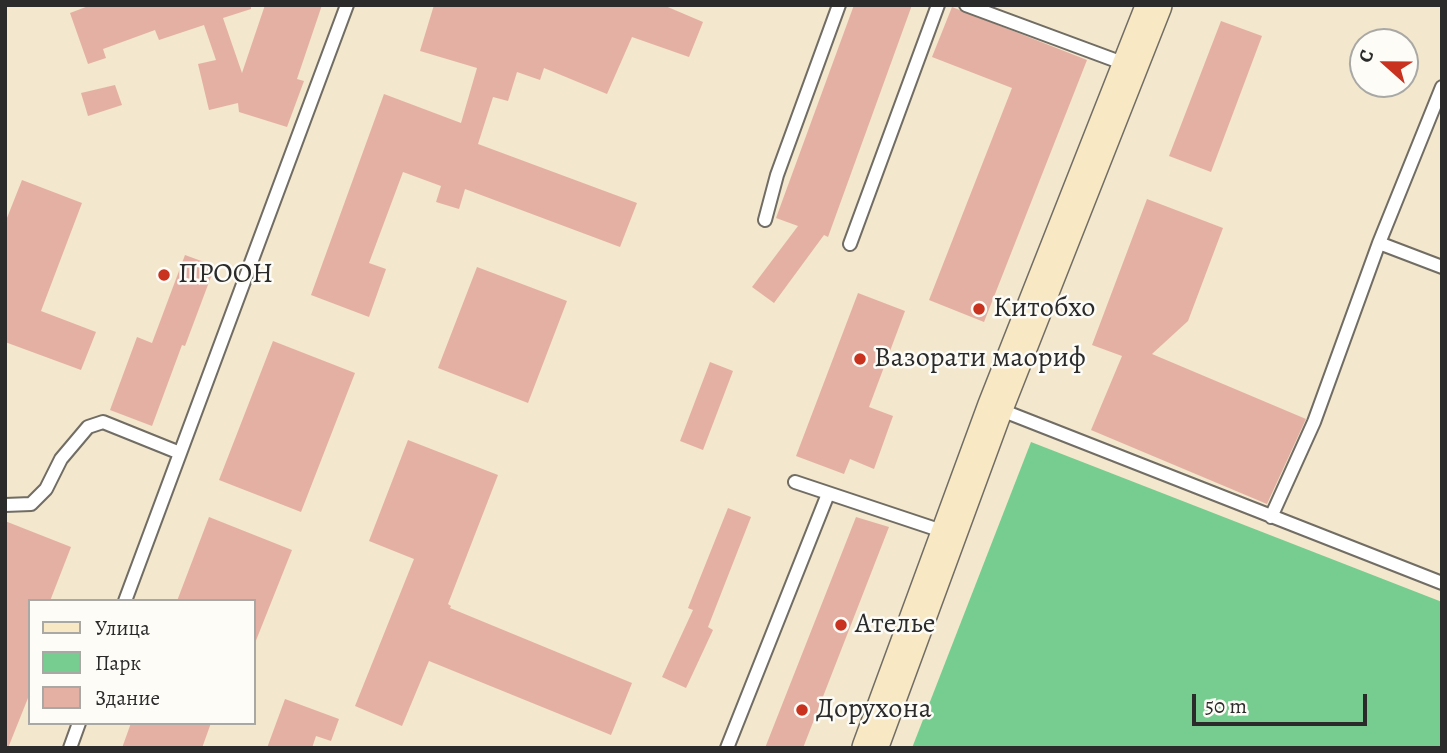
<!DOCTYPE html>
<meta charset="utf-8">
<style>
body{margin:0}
#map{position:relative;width:1447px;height:753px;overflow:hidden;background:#f3e7cd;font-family:Alegreya,serif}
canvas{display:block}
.frame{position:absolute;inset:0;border:7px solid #2b2b2b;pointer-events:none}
.legend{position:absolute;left:28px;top:599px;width:228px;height:126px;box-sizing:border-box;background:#fdfcf7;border:2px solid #a9a8a5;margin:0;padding:9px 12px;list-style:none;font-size:21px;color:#2b2b2b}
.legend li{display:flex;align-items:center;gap:14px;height:35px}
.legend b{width:35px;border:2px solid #a9a8a5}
.north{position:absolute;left:1349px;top:28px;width:70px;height:70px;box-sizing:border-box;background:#fdfcf7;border:2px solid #a9a8a5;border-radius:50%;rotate:291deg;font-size:19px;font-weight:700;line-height:28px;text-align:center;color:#2b2b2b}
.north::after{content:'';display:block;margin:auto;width:24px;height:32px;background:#c8321e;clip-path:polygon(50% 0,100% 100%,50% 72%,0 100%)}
.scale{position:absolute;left:1192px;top:694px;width:175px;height:32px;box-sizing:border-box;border:4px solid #2b2b2b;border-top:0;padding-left:9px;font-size:21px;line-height:24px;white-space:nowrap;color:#2b2b2b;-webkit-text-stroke:5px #fdfcf7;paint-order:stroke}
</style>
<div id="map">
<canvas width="1447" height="753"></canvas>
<div class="frame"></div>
<ul class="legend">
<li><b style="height:9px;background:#f8e8c3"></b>Улица</li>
<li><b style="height:19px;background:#77cc8f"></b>Парк</li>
<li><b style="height:19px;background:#e5b0a4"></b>Здание</li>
</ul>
<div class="north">С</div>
<div class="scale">50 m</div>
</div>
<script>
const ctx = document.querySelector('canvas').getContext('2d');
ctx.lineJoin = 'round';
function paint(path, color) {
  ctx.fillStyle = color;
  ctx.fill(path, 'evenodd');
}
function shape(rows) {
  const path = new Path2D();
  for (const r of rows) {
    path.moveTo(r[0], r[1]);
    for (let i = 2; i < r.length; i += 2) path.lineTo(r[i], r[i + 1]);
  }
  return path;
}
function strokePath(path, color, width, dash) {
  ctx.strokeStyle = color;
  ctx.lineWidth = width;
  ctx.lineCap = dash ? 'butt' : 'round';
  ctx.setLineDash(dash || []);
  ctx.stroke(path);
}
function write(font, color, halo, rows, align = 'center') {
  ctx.font = font + ' Alegreya,serif';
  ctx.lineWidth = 5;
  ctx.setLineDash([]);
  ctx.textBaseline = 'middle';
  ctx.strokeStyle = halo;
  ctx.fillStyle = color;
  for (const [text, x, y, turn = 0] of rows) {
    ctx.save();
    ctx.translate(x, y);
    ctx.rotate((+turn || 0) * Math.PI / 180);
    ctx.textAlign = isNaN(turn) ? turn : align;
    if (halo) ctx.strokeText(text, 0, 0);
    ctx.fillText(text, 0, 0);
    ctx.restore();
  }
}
const green = shape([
 [1031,442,1442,602,1442,748,912,748]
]);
const building = shape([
 [91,5,251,5,251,9,223,18,242,73,265,5,322,5,297,79,304,81,287,127,239,112,238,103,209,110,198,64,216,60,204,25,159,40,155,30,103,49,106,58,88,64,70,13],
 [434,5,663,5,703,22,689,57,632,37,607,94,544,68,540,80,517,72,508,101,493,97,478,144,637,203,620,247,465,189,459,209,436,202,441,186,403,172,369,263,386,269,369,317,311,295,384,94,461,123,477,68,420,51],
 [854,5,912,5,828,237,824,235,774,303,752,287,798,226,776,218],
 [952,7,1087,60,984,322,929,300,1012,88,932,57],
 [1221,21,1262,36,1211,172,1169,156],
 [115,85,122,105,88,116,81,93],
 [22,180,82,203,41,311,96,332,81,370,5,342,5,223],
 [1147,199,1223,228,1188,321,1152,354,1306,419,1267,504,1091,430,1122,356,1092,345],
 [185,255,215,266,185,346,182,345,152,426,110,410,137,337,152,343],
 [477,267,567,301,528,403,438,368],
 [858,293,905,311,869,407,893,416,874,469,850,459,844,474,796,456],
 [273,341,355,373,301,512,219,480],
 [710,362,733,371,703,450,680,441],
 [408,440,498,475,448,604,451,606,450,608,632,683,611,735,429,661,402,726,355,706,414,559,369,541],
 [728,508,751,517,708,627,713,630,686,688,662,677,693,610,688,608],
 [209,517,292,550,255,643,254,601,177,601],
 [856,517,889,527,803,748,765,748],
 [5,521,71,547,50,601,30,601,30,693,8,748,5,748],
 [285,699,339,719,331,741,316,736,312,748,267,748],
 [131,723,211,723,202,748,122,748]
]);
const lane = shape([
 [966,5,1128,65],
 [765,220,777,175,839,5],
 [1379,243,1442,267],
 [850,244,938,5],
 [996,408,1442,583],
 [795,482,948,533],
 [5,505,31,504,46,489,61,459,88,427,103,422,180,453],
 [1271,517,1314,422,1379,243,1442,87],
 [125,601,347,5],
 [70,748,79,723],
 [727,748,828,494]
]);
const secondary = shape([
 [870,748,995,408,1154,5]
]);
const markers = [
 [164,275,7,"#c8321e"],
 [979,309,7,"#c8321e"],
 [860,359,7,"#c8321e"],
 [841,625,7,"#c8321e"],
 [802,710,7,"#c8321e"]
];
const poiNames = [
 ["ПРООН",178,275],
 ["Китобхо",993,309],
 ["Вазорати маориф",874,359],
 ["Ателье",855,625],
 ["Дорухона",816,710]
];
paint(green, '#77cc8f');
paint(building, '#e5b0a4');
strokePath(lane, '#716d64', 16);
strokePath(secondary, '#716d64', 38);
strokePath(lane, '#fff', 12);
strokePath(secondary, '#f8e8c3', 35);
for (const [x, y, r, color] of markers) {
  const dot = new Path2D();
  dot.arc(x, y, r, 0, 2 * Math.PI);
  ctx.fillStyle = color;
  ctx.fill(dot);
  strokePath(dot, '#fdfcf7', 2.5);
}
write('28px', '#2b2b2b', '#fdfcf7', poiNames, 'left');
</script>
